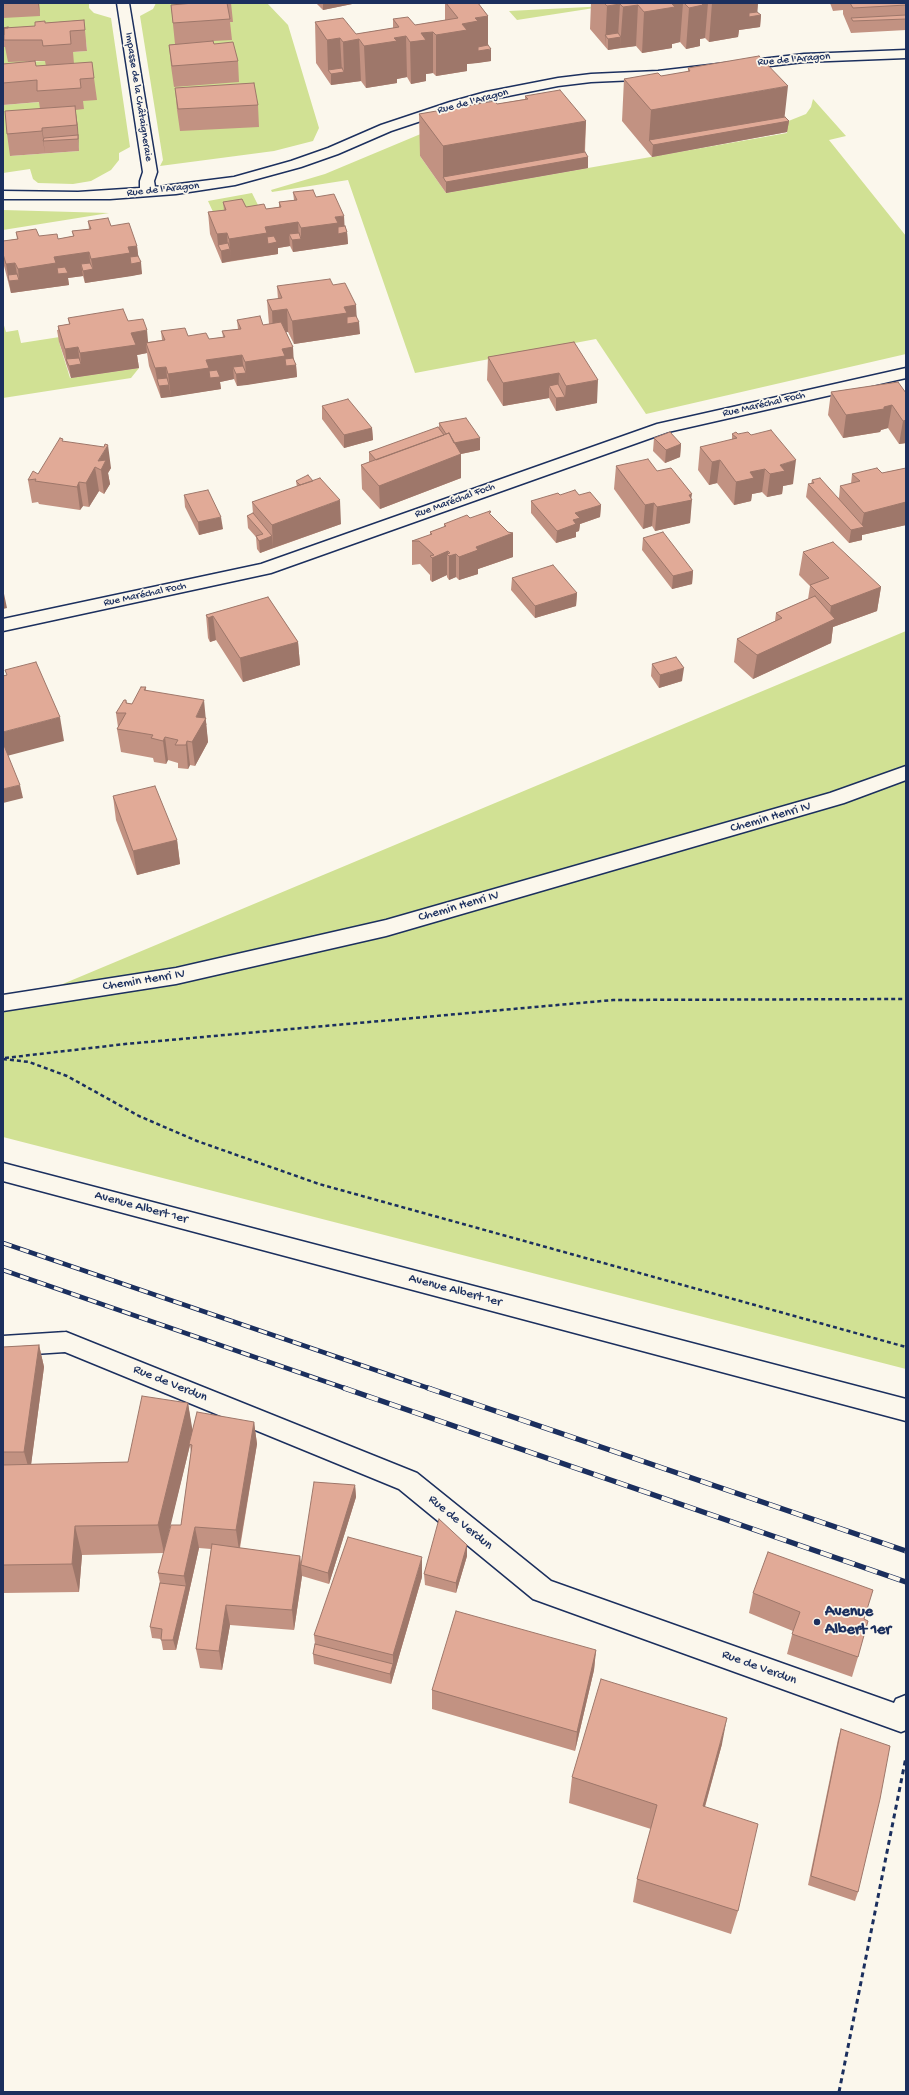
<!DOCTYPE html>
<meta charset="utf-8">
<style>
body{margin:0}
#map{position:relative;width:909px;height:2095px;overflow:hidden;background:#fbf7ec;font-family:"Gochi Hand",sans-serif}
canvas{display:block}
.frame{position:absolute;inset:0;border:4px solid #1b2f5e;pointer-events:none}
</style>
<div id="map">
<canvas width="909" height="2095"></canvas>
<div class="frame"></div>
</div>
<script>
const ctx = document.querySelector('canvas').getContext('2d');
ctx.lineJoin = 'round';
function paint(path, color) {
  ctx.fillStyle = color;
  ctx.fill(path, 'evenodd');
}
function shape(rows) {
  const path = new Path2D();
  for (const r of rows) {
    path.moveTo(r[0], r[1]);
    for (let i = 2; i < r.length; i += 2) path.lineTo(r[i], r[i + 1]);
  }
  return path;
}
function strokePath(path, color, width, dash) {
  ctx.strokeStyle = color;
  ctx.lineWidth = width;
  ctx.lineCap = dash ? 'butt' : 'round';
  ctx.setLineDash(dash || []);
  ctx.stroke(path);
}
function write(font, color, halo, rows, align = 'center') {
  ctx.font = font + ' "Gochi Hand",sans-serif';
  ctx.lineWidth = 3.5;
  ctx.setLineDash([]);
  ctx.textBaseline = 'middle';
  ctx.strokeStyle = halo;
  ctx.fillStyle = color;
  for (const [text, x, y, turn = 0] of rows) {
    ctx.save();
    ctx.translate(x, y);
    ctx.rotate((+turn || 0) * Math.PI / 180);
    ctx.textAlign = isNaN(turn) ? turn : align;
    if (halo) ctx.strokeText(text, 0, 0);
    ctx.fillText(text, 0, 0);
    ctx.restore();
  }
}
const green = shape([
 [39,3,89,3,89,8,94,13,111,18,130,147,119,153,119,160,111,170,91,181,73,184,38,183,33,179,30,169,3,173,3,105,40,102,83,109,3,85,3,18],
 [86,41,87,51,73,52,45,61,27,62,27,60],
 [77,128,79,151,10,156],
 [156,3,267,3,288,25,319,128,313,141,274,151,160,166,163,160,140,16,153,9],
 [607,6,517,20,509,11],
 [813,99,846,136,829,140,906,236,906,354,646,414,596,339,415,373,348,180,272,192,271,190,325,174,423,133,420,156,446,193,787,133,786,122,806,114,811,107],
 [252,193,259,207,214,214,208,201],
 [3,210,109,213,3,230],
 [3,322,6,332,18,330,21,343,124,327,59,342,70,378,139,368,131,378,3,398],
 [906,631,906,1369,3,1137,3,1009]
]);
const pathFar1 = shape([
 [5,1058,125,1044,613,1000,906,999],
 [3,1059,29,1062,67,1076,139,1116,197,1141,319,1184,906,1347]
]);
const path = shape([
 [839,2092,906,1757]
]);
const street = shape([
 [117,3,129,3,157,172,154,181,155,187,234,177,291,161,328,148,381,125,450,102,486,92,558,78,591,74,658,71,804,54,906,50,906,58,804,62,658,79,591,82,558,86,488,100,460,108,391,131,338,154,301,167,235,185,176,194,110,199,3,199,3,191,78,192,140,188,140,181,143,172,117,3],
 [906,766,906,780,844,803,386,936,176,984,3,1011,3,995,176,968,386,920,830,793,906,766],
 [66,1332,417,1473,551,1581,894,1703,896,1699,906,1695,906,1730,901,1732,533,1599,399,1489,65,1352,3,1356,3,1336,66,1332]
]);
const secondary = shape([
 [906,368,906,378,668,432,271,573,3,631,3,619,261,564,657,424,906,368],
 [3,1163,906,1399,906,1421,3,1181,3,1163]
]);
const railFar1 = shape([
 [3,1243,431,1389],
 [3,1270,347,1389]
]);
const rail = shape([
 [344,1388,906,1582],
 [428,1388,906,1551]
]);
const wall = shape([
 [3,3,39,3,40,16,3,18],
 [194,3,231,3,233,22,230,22,232,40,213,41,214,44,238,61,239,82,174,87,171,66,169,45,175,44,171,5],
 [316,3,357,3,323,10],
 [440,3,478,3,488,16,488,45,491,61,467,64,467,71,436,76,433,73,426,74,426,81,411,84,407,77,397,79,397,83,366,88,361,81,331,85,316,63,315,22,356,34,393,28,393,19,415,25,445,20,445,4,440,4],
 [591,3,758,3,757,12,761,15,760,27,739,30,738,37,709,42,705,38,700,39,700,46,686,49,680,42,672,44,672,48,642,53,636,46,608,50,590,29],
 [830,3,906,3,906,30,851,33,843,14,843,10,833,11],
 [84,20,87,51,73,52,74,64,94,78,97,100,83,101,84,109,75,110,78,128,79,151,10,156,7,134,40,109,39,102,3,105,3,64,35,61,8,62,5,47,3,47,3,28,8,28,35,26,45,23],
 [35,61,45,61,46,66,36,66],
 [688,68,785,117,789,121,787,132,652,157,622,121,624,79,661,76,688,72],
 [175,88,258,105,259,127,180,131,177,110],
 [525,96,586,121,585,152,588,168,446,193,420,156,419,114,497,104,525,99],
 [293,192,316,197,345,226,347,232,348,244,293,252,290,246,278,248,278,254,222,263,210,234,208,212,224,210,223,202,246,207,266,209,279,207,279,202,294,200],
 [88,221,111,226,137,246,138,256,142,274,85,283,83,276,68,278,69,285,11,293,3,262,3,241,17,239,16,232,39,236,58,239,73,236,72,231,89,229],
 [333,285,356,305,356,316,360,334,294,344,288,332,286,332,293,347,293,358,296,365,297,377,237,386,234,379,220,382,221,389,161,398,149,366,147,353,137,355,139,368,71,378,59,342,57,330,58,330,58,326,69,324,68,318,128,321,148,342,162,340,161,331,188,336,209,339,223,337,222,331,238,329,237,320,263,325,269,324,267,300,278,299,277,286],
 [574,342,597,403,556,411,549,398,503,406,487,380,488,357],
 [898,382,906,443,899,444,888,428,881,430,880,432,843,438,828,415,831,392],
 [322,406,372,428,373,440,344,448,322,419],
 [439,423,480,450,461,454,461,478,380,509,362,489,361,465,369,462,369,452,439,428],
 [732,434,738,434,793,484,783,486,782,494,767,497,762,492,752,494,751,501,734,505,717,483,709,485,698,470,700,447,732,440],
 [654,438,681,444,680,457,665,463,653,451],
 [63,441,111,468,108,473,110,484,104,494,99,491,89,507,83,506,80,510,39,504,38,502,32,503,28,480,38,474],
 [616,466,657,471,691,498,690,523,655,531,652,526,643,529,614,489],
 [906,468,906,525,862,535,862,540,849,543,806,497,808,484,811,484,812,480,839,498,840,486,851,484,852,474,882,473],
 [296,481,341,524,260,553,257,549,256,537,248,528,247,516,253,513,252,502,297,487],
 [184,495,223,529,199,535,185,507],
 [560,495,579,495,601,505,600,517,580,524,579,531,576,532,576,537,556,543,531,513,531,501],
 [491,515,508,532,513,533,513,557,478,569,478,574,459,580,456,577,449,580,447,577,447,575,432,582,430,580,430,575,420,564,412,565,412,541,430,535,430,532,444,527,444,524,470,518],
 [643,538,693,571,692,584,672,589,642,550],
 [803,552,881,587,877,611,833,627,831,643,753,679,734,662,737,639,775,621,776,613,808,599,810,586,799,575],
 [512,578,577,593,576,606,535,618,511,590],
 [268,597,298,642,300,665,243,682,216,640,210,642,208,638,206,615],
 [652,664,682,681,659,688,651,676],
 [146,687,146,690,207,724,206,725,208,742,195,766,190,765,188,769,178,768,178,763,168,760,166,764,154,762,153,758,121,752,117,729,118,727,116,713,126,700,127,703,132,704],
 [113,796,177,840,180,864,137,875,116,820],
 [39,1345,44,1367,31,1464,128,1462,188,1403,192,1431,254,1422,257,1444,240,1548,300,1556,301,1565,355,1485,356,1497,329,1584,302,1576,294,1630,230,1625,222,1670,200,1668,196,1649,211,1549,199,1548,176,1650,163,1650,161,1639,152,1638,150,1627,160,1583,158,1573,164,1553,82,1555,79,1592,3,1593,3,1347],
 [190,1445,191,1453,181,1525,165,1546],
 [467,1545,467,1556,456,1593,425,1585,424,1574],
 [422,1577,391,1684,314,1664,313,1654,315,1644,314,1635],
 [753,1593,864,1619,858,1657,852,1677,787,1654,793,1631,749,1613],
 [596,1650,594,1670,575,1751,432,1709,432,1690],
 [841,1729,858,1892,855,1901,808,1885,838,1739],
 [722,1744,705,1807,738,1911,731,1934,633,1902,637,1879,651,1829,569,1803,572,1777]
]);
const shadedWall = shape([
 [38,3,39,3,40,16],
 [323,3,357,3,323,10],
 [675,3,683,3,680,42,672,44,672,48,642,53,644,12],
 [697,3,708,3,705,38,700,39,700,46,686,49,689,8],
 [712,3,758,3,757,16,761,15,760,27,739,30,738,37,709,42],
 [620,4,618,37,621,37,620,48,608,50,608,39,605,35,605,47,607,6],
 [638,5,636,46,620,48,623,7],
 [488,16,488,50,491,49,491,61,478,63,478,51,478,63,467,64,467,71,436,76,436,35,462,24,475,18],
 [433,32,433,73,426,74,426,81,411,84,410,42,421,33],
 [406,36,407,77,397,79,397,83,366,88,364,46,394,38],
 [340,38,342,72,344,72,343,42,359,39,361,81,331,85,331,74,328,70,327,40],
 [788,86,784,122,789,121,787,132,652,157,653,145,649,140,651,110],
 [75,106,78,128,79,151,78,139],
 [586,121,584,157,588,157,588,168,446,193,446,182,443,177,443,146],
 [42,128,44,141,43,141,45,153,42,131],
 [344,216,345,233,347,232,348,244,293,252,292,240,289,234,290,246,278,248,278,254,231,261,229,239,265,227,298,222,299,239,301,239,301,228,335,217],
 [227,233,228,250,230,249,231,261,222,263,221,251,218,245,217,234],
 [137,246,139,262,141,262,142,274,132,276,131,264,132,276,85,283,83,271,81,264,83,276,68,278,69,285,11,293,6,264,15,263,18,280,19,280,18,269,54,257,89,252,91,269,93,269,91,259,128,247],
 [356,305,357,322,359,322,360,334,294,344,292,321,344,307],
 [287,309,288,332,273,334,272,311],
 [147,330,149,352,146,343,147,353,137,355,139,368,71,378,69,366,66,359,68,372,65,349,78,347,80,364,81,364,80,353,131,333],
 [293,347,294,365,296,365,297,377,247,385,245,362,282,349],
 [242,355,244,373,246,373,247,385,237,386,236,374,233,367,234,379,220,382,221,389,171,397,168,374,206,360],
 [166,367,168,385,169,385,171,397,161,398,159,386,157,379,155,368],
 [559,373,558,397,549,386,549,398,503,406,503,383],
 [598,380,597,403,556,411,556,398,565,397,566,386],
 [892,405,888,428,881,430,880,432,843,438,846,415],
 [906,420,906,443,899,444,903,421],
 [372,428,373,440,344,448,344,435],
 [480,438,480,450,451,456,451,443],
 [681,444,680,457,665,463,666,450],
 [108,445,111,468,108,473,110,484,104,494,101,470,98,461],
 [461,454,461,478,380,509,379,486],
 [720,460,717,483,709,485,712,462],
 [796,460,793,484,783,486,782,494,767,497,770,474,780,465],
 [95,467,99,491,89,507,86,483],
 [765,469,762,492,752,494,751,501,734,505,736,482,750,472],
 [79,482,83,506,80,510,77,487],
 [692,494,691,500,692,500,690,523,655,531,657,507],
 [340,500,341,524,273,548,272,525],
 [906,502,906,525,862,535,862,540,849,543,851,530,861,528,864,513],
 [654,503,652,526,643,529,645,505],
 [601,505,600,517,580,524,579,531,576,532,576,537,556,543,557,531,573,520,575,513],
 [221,517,223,529,199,535,198,522],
 [513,533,513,557,478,569,478,574,459,580,459,557,476,547],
 [272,536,273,548,260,553,259,541],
 [448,551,448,556,447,554,447,575,432,582,432,558],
 [456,554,456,577,449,580,449,556],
 [693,571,692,584,672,589,673,576],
 [881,587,877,611,833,627,831,643,753,679,757,655,829,622,831,606],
 [3,589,7,608,3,609],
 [577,593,576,606,535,618,535,606],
 [213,616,216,640,210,642,208,618],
 [298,642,300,665,243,682,240,658],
 [684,668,682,681,659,688,660,675],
 [204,700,208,742,195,766,192,742,196,717],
 [60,717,64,741,3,757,3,732],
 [165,737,168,760,166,764,163,741],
 [187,741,190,765,188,769,186,745],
 [20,785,23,798,3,803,3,789],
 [177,840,180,864,137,875,133,851],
 [39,1345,44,1367,30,1473,24,1452],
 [188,1403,193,1433,189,1444,190,1445,164,1553,158,1525],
 [254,1422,257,1444,239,1550,236,1530],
 [355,1485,356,1497,329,1584,328,1573],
 [75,1526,82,1555,79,1592,72,1564],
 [195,1527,199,1548,176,1650,173,1640,186,1586,184,1576],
 [467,1545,467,1556,456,1593,456,1583],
 [300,1556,302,1576,294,1630,292,1610],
 [422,1557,422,1577,391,1684,390,1674,393,1664,393,1655],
 [226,1605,230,1625,222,1670,219,1651],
 [596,1650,594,1670,575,1751,577,1732],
 [727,1718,722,1744,698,1831,703,1806]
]);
const building = shape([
 [194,3,227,3,230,19,173,23,171,5,194,3],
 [446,3,478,3,488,16,475,18,478,21,462,24,467,30,436,35,433,32,421,33,426,40,410,42,406,36,394,38,397,41,364,46,359,39,343,42,340,38,327,40,315,22,343,18,356,34,399,27,393,19,408,17,415,25,458,18,446,3],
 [604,3,675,3,672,4,675,7,644,12,638,5,623,7,620,4,607,6,604,3],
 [684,3,701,3,703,5,689,8,684,3],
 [850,3,906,3,906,5,853,8,850,3],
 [757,12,761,15,749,17,749,13,757,12],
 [906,15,906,19,853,21,851,18,906,15],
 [84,20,85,30,70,31,71,44,43,46,42,40,4,40,4,28,35,26,35,22,45,21,45,23,84,20],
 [8,27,8,28,4,28,4,35,3,35,3,28,8,27],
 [618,33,621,37,608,39,605,35,618,33],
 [213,41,214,44,233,42,238,61,172,66,169,45,213,41],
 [488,45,491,49,478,51,478,47,488,45],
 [759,56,788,86,651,110,624,79,658,73,661,76,690,71,688,68,759,56],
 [35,61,36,66,92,62,94,78,80,79,81,88,37,91,37,80,3,83,3,64,35,61],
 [342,68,344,72,331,74,328,70,342,68],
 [254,83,258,105,178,109,175,88,254,83],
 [560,90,586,121,443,146,419,114,495,101,497,104,528,99,525,96,560,90],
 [75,106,77,125,42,128,42,131,7,134,5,111,75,106],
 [785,117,789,121,653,145,649,140,785,117],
 [78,135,78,139,43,141,44,138,78,135],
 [585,152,588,157,446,182,443,177,585,152],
 [313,190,316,197,334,194,344,216,335,217,338,223,301,228,298,222,265,227,267,233,229,239,227,233,217,234,208,212,226,210,223,202,242,199,246,207,264,204,266,209,281,207,279,202,297,200,293,192,313,190],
 [108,218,111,226,129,223,137,246,128,247,130,253,91,259,89,252,54,257,56,263,18,269,15,263,6,264,3,254,3,241,18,239,16,232,36,229,39,236,57,234,58,239,74,236,72,231,91,229,88,221,108,218],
 [345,226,347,232,338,234,338,227,345,226],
 [299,233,301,239,292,240,289,234,299,233],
 [274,236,277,242,268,244,267,237,274,236],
 [228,243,230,249,221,251,218,245,228,243],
 [138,256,141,262,131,264,130,257,138,256],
 [90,263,93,269,83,271,81,264,90,263],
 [65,267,68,273,58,274,57,268,65,267],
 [17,274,19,280,9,281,8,275,17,274],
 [330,279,333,285,345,283,356,305,344,307,347,313,292,321,287,309,272,311,267,300,282,298,277,286,330,279],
 [123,309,128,321,143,319,147,330,131,333,136,345,80,353,78,347,65,349,58,326,70,324,68,318,123,309],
 [260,316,263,325,281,322,293,347,282,349,285,356,245,362,242,355,206,360,209,368,168,374,166,367,155,368,146,343,165,340,161,331,185,328,188,336,206,333,209,339,225,337,222,331,241,329,237,320,260,316],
 [356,316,359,322,347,324,347,317,356,316],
 [574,342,598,380,566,386,559,373,503,383,488,357,574,342],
 [79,358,81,364,69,366,66,359,79,358],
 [293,358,296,365,286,366,285,359,293,358],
 [243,366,246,373,236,374,233,367,243,366],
 [217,370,220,377,210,378,209,371,217,370],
 [167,378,169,385,159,386,157,379,167,378],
 [898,382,906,393,906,420,903,421,892,405,884,407,884,409,846,415,831,392,898,382],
 [558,384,565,397,556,398,549,386,558,384],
 [348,399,372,428,344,435,322,406,348,399],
 [466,418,480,438,454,443,449,433,446,434,439,423,466,418],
 [438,427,444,435,376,460,369,452,438,427],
 [771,430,796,460,780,465,785,471,770,474,765,469,750,472,754,478,736,482,720,460,712,462,700,447,737,438,732,434,736,432,738,434,748,432,751,435,771,430],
 [670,432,681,444,666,450,654,438,670,432],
 [449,433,461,454,379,486,361,465,449,433],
 [60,438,63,439,62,441,104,447,105,444,108,445,98,461,106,460,101,470,95,467,86,483,79,482,77,487,35,481,36,479,28,480,33,471,38,474,60,438],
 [648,459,657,471,671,468,692,494,689,495,692,500,657,507,654,503,645,505,616,466,648,459],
 [877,468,882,473,906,468,906,502,864,513,840,486,860,481,852,474,877,468],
 [308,475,313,481,300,485,296,481,308,475],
 [320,478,340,500,272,525,252,502,320,478],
 [820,478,864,527,851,530,808,484,814,483,812,480,820,478],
 [208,490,221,517,198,522,184,495,208,490],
 [575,490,579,495,590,492,601,505,575,513,580,518,573,520,576,524,557,531,531,501,558,493,560,495,575,490],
 [490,511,491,512,489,513,508,532,513,533,476,547,478,550,459,557,456,554,449,556,447,554,450,553,448,551,432,558,430,556,434,555,419,541,412,541,432,534,430,532,446,526,444,524,467,515,470,518,490,511],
 [253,513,272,536,259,541,256,536,263,534,247,516,253,513],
 [663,532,693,571,673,576,643,538,663,532],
 [833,542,881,587,831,606,810,585,829,578,803,552,833,542],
 [553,565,577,593,535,606,512,578,553,565],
 [815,596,835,619,757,655,737,639,782,618,776,613,815,596],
 [268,597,298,642,240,658,213,616,208,618,206,615,268,597],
 [676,657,684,668,660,675,652,664,676,657],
 [36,662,60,717,3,732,3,676,7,675,5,670,36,662],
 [141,687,146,687,144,690,204,700,196,717,206,718,192,742,187,741,186,745,175,745,178,740,165,737,163,741,151,738,153,735,117,729,126,713,116,713,124,700,126,700,126,703,132,704,141,687],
 [3,743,20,785,3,789,3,743],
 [155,786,177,840,133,851,113,796,155,786],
 [39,1345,24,1452,3,1452,3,1347,39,1345],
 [142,1396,188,1403,158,1525,75,1526,72,1564,3,1565,3,1465,128,1462,142,1396],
 [197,1412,254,1422,236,1530,195,1527,184,1576,158,1573,171,1525,181,1525,192,1445,189,1444,197,1412],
 [314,1482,355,1485,328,1573,301,1565,314,1482],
 [439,1519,467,1545,456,1583,424,1574,439,1519],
 [348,1537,422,1557,393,1655,314,1635,348,1537],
 [212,1544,300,1556,292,1610,226,1605,219,1651,196,1649,212,1544],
 [768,1552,873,1590,864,1619,868,1621,858,1657,792,1634,800,1612,753,1593,768,1552],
 [160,1583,186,1586,173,1640,161,1640,162,1629,150,1627,160,1583],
 [456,1611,596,1650,577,1732,432,1690,456,1611],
 [315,1644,393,1664,390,1674,313,1654,315,1644],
 [601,1679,727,1718,703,1806,758,1824,738,1911,637,1879,657,1805,572,1777,601,1679],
 [841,1729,890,1746,880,1799,858,1892,811,1876,841,1729]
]);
const markers = [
 [817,1622,4,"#1b2f5e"]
];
const farStreetnames = [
 ["Rue de l'Aragon",794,60,-5],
 ["Impasse de la Châtaigneraie",138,97,81],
 ["Rue de l'Aragon",473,102,-15],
 ["Rue de l'Aragon",163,190,-6],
 ["Rue Maréchal Foch",764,405,-13],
 ["Rue Maréchal Foch",455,501,-20],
 ["Rue Maréchal Foch",145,595,-12]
];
const streetNames = [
 ["Chemin Henri IV",771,818,-16],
 ["Chemin Henri IV",459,907,-16],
 ["Chemin Henri IV",144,981,-9],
 ["Avenue Albert 1er",141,1208,15],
 ["Avenue Albert 1er",455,1291,15],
 ["Rue de Verdun",170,1384,22],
 ["Rue de Verdun",460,1523,39],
 ["Rue de Verdun",759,1668,20]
];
const nearPoinames = [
 ["Avenue",825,1613],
 ["Albert 1er",825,1631]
];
paint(green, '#d1e194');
strokePath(street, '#1b2f5e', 3);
strokePath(secondary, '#1b2f5e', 3);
strokePath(pathFar1, '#1b2f5e', 2.5, [4, 3]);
strokePath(path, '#1b2f5e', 3, [5, 4]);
paint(street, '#fbf7ec');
paint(secondary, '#fbf7ec');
strokePath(railFar1, '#1b2f5e', 4.5);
strokePath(rail, '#1b2f5e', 5.5);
strokePath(railFar1, '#fbf7ec', 3, [9]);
strokePath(rail, '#fbf7ec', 4, [12]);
paint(wall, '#c29282');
paint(shadedWall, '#9e776a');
paint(building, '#e1aa97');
strokePath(building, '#9e776a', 1);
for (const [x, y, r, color] of markers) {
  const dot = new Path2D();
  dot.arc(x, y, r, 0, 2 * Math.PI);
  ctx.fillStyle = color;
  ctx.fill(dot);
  strokePath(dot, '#fbf7ec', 1.5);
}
write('11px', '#1b2f5e', '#fbf7ec', farStreetnames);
write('13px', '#1b2f5e', '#fbf7ec', streetNames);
write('bold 16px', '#1b2f5e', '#fbf7ec', nearPoinames, 'left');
</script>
